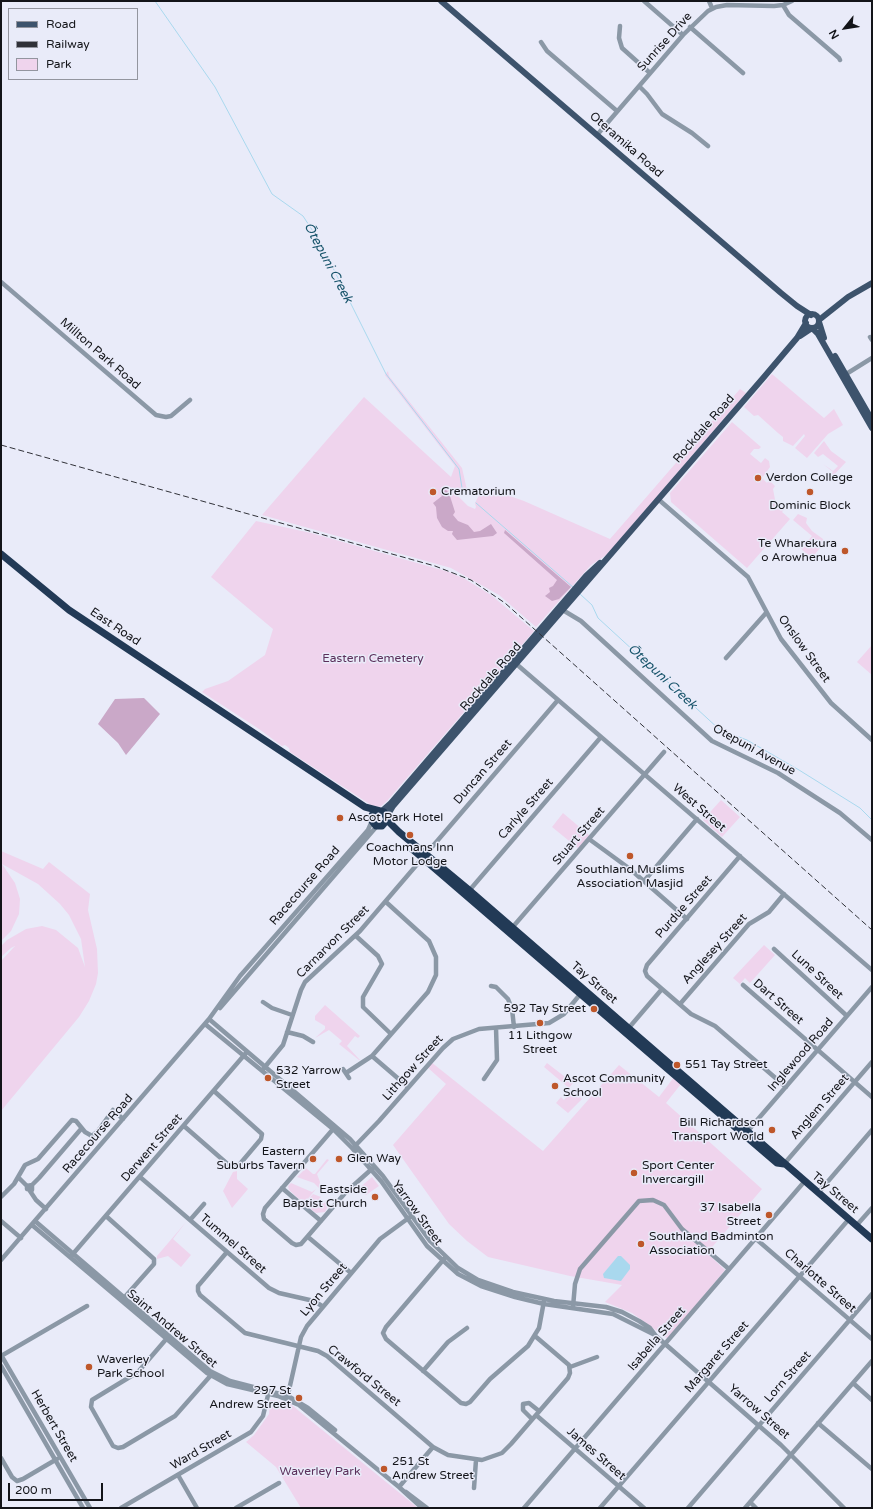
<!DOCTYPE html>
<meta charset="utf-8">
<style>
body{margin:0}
#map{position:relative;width:873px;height:1509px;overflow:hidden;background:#e9ebf9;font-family:"Varela Round",sans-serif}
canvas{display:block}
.frame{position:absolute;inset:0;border:2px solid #131419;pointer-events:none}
.legend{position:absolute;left:8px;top:8px;width:130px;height:72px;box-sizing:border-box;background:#e9ebf9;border:1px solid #93959f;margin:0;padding:5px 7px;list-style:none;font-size:12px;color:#131419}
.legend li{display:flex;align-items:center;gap:8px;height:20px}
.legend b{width:20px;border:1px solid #93959f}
.north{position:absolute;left:825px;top:8px;width:40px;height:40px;-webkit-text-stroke:3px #e9ebf9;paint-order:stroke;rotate:240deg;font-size:11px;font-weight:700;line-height:16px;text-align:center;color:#131419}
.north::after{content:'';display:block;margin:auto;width:14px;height:18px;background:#131419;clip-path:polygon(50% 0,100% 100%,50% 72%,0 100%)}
.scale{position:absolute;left:8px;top:1483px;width:95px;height:18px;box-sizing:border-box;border:2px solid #131419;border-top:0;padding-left:5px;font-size:12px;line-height:14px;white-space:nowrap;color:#131419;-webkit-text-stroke:3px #e9ebf9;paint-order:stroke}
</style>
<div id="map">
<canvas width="873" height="1509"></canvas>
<div class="frame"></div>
<ul class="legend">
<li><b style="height:5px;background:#3d536c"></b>Road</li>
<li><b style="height:5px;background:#303138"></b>Railway</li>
<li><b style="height:11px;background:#efd4ed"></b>Park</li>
</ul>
<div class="north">N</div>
<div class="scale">200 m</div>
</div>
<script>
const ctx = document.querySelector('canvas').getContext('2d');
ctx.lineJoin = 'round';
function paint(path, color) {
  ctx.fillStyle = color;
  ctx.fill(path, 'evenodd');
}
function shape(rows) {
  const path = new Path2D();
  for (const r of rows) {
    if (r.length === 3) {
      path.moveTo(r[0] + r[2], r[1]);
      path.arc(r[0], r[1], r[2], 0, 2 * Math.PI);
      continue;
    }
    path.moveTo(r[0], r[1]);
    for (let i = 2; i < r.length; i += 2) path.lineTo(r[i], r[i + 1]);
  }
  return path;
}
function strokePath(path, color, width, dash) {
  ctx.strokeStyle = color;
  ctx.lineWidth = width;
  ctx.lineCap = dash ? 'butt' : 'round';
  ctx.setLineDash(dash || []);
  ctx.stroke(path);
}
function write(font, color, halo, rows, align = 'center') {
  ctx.font = font + ' "Varela Round",sans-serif';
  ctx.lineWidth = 3;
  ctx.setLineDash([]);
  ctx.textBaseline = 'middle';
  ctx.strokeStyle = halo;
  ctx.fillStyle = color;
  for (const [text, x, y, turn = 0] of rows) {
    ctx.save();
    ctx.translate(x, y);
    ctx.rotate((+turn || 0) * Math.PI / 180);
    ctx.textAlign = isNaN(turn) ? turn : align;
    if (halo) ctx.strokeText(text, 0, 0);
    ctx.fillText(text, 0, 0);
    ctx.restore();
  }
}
const green = shape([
 [388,371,389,376,462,468,467,490,463,493,460,490,456,494,468,506,475,509,476,507,475,503,478,497,487,488,524,501,610,539,740,389,746,393,617,543,606,555,591,565,536,627,499,595,451,568,262,515,364,397,451,477,455,466,385,375],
 [772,374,824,418,834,409,843,425,828,434,807,458,795,448,805,436,804,434,793,446,783,441,783,437,778,433,758,415,754,416,744,407],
 [732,422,761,447,759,449,754,449,750,454,761,463,765,458,769,461,770,467,762,478,767,483,769,480,775,486,773,489,776,505,781,509,785,508,782,512,790,519,747,568,671,502,670,493],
 [824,441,831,451,846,462,832,477,830,476,833,472,823,464,833,471,838,466,823,454,818,457,814,453],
 [798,514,807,518,806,523,812,531,823,539,824,543,806,543,812,536,793,520],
 [256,521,311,533,449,572,465,579,491,595,534,631,387,801,380,807,371,805,290,752,289,748,285,745,282,746,259,729,202,692,205,689,228,681,265,655,273,629,211,577],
 [794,543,801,544,803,548,807,544,823,544,812,558],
 [872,645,872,675,857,662],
 [721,800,740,817,722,837,703,820],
 [563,813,590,836,579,849,552,827],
 [1,851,43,869,49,862,90,894,88,910,97,949,98,973,96,984,89,1001,79,1017,1,1111,1,961,15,946,11,948,1,957,1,946,7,940,26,929,42,926,56,930,78,948,85,967,81,939,69,915,60,904,38,884,2,864,15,883,20,899,19,914,11,931,1,941],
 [764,945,775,955,750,983,745,978,740,984,733,978],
 [325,1005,360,1036,358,1038,355,1036,347,1046,360,1060,359,1060,339,1044,342,1041,329,1030,315,1038,325,1029,325,1026,315,1020,315,1016],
 [431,1062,543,1151,619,1065,659,1097,674,1077,681,1084,666,1103,762,1189,707,1253,725,1270,668,1339,632,1313,605,1302,622,1285,570,1276,488,1257,467,1241,449,1224,393,1145,446,1084,427,1067],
 [547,1063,573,1083,569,1088,544,1067],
 [572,1090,582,1099,568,1113,556,1103,561,1097,564,1100],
 [327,1159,329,1160,317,1174,320,1182,319,1188,314,1183,297,1177,306,1168,313,1174,315,1174],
 [237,1171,237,1179,248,1189,232,1208,223,1191,233,1172],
 [372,1177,379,1186,366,1195,358,1189],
 [291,1183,312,1192,316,1189,307,1200,299,1199,289,1190,288,1186],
 [313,1194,321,1197,319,1199,323,1204,326,1201,329,1204,325,1212,316,1213,308,1207,306,1202],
 [186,1222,173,1239,191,1255,181,1267,168,1256,157,1259,157,1256],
 [270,1400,288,1402,418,1508,301,1508,276,1467,246,1442,254,1435,269,1414]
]);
const forest = shape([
 [446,490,449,493,455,512,453,515,458,521,468,525,474,532,480,531,491,524,497,533,493,536,457,540,452,534,453,531,448,531,442,527,437,518,436,507,433,503,442,496,440,492],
 [505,530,571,587,559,599,552,601,545,596,550,592,549,588,553,586,557,580,504,533],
 [144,698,160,714,126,755,118,743,98,724,115,699]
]);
const water = shape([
 [618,1256,621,1256,630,1265,630,1269,621,1281,604,1278,603,1274]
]);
const stream = shape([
 [155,1,215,87,272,194,303,216,320,242,386,374,459,469,462,488,465,492],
 [476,503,574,588],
 [580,594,592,605,598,618,720,730,747,740,799,770,860,808,872,820]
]);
const minor = shape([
 [644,1,683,35],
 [709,1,712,8],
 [783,5,789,15,839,58,840,60],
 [620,26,619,38,622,48,650,73],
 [690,27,743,73],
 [541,42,547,51,617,111],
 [639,86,647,94,662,114,692,133,708,146],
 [597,135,683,35,708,11,716,7,727,5,774,6,783,5,792,1],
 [1,282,156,415,166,417,171,416,190,400],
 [870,337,872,340],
 [843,376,872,358],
 [658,499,748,577,781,639,831,703,872,740],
 [561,609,581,621,712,741,778,773,840,813,872,840],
 [726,658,766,613],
 [514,662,872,970],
 [589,839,630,869,687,919],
 [740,856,647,965,645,971,647,976,691,1014,715,1026,786,1087],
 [644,881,697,819],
 [468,892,601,737],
 [511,929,664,752],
 [356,936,378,956,382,964,363,997,363,1007,391,1034],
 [774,949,847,1016],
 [743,985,872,1097],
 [491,986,496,987,508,999,512,1009,514,1027],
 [263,1002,272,1008,292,1015],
 [680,1004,749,924,769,912,784,894],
 [220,1008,377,826],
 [209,1019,350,1139,383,1176,430,1241,458,1268,478,1280,513,1292,554,1301,606,1307,622,1312,639,1321,650,1328,656,1336,781,1445,844,1508],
 [205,1024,333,1129,352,1148,381,1181,427,1246,458,1274,481,1286,515,1297,544,1304,613,1314,655,1335],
 [627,1030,662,989],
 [287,1032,303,1036,313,1042],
 [372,1056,408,1087],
 [264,1068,283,1045,301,990,305,982,360,931,558,700],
 [343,1069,349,1078],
 [346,1073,372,1056,428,992,436,975,436,957,429,941,386,902],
 [484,1079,497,1060,496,1028],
 [184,1126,231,1167,236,1167,239,1165,261,1139,262,1134,214,1091],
 [334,1128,265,1208,263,1214,264,1219,292,1243,296,1245,301,1244,346,1192,374,1167],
 [746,1133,872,987],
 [354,1147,379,1121,443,1048,453,1039,479,1029,549,1023,564,1014,582,992],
 [784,1164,872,1062],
 [18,1177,27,1186],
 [140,1177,269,1288,279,1293,314,1301,322,1306],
 [32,1185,32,1190,27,1189,27,1186,32,1185,39,1178,81,1129],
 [282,1188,321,1221],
 [30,1191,36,1200,46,1209],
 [818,1193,872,1130],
 [1,1197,14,1184,25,1165,38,1159,72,1120,76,1121,85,1132,92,1136,98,1131,113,1110,123,1119],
 [106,1216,154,1259,154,1264,123,1299],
 [190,1220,204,1204],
 [1,1221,21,1238],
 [35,1221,210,1371,230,1381,288,1396,308,1408,335,1430],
 [32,1225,207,1373,227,1384,278,1396,299,1405,399,1487,422,1508],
 [856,1226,872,1208],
 [308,1237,351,1273],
 [755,1238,872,1339],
 [227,1252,198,1286,198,1291,200,1295,245,1333,318,1351,327,1356,433,1447,448,1455,482,1460,502,1453,511,1444,568,1378,570,1373,569,1365,535,1336],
 [72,1255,246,1053],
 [444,1259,386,1327,383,1333,386,1339,461,1403,466,1404,470,1402,490,1379,528,1346,539,1328,544,1301],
 [1,1260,209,1019,240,976,368,830,372,821],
 [573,1307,575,1284,580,1269,639,1201,653,1200,664,1205,682,1229,729,1269],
 [168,1337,138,1372,92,1400,91,1407,113,1446,118,1448,123,1447,175,1416,212,1374],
 [1,1355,90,1508],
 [1,1356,87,1306],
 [1,1366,83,1508],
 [570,1367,597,1357],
 [423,1371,448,1342,467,1328],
 [853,1383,872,1400],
 [287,1399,301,1337,307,1326,380,1239,410,1217],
 [536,1415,644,1508],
 [532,1419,523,1410,523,1404,529,1403,539,1411],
 [818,1423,872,1469],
 [1,1458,12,1477,17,1481,23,1479,57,1459],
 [178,1475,197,1508],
 [399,1487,433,1447],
 [474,1488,476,1460],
 [406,1492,427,1508],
 [750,1502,756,1508],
 [121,1508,251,1432,263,1416,269,1391],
 [236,1508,279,1483],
 [524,1508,804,1182],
 [600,1508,849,1219],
 [688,1508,872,1294],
 [745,1508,872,1361]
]);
const major = shape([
 [441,1,781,293,797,306,811,315],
 [812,321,7],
 [819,320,848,297,872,283],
 [819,322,824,338],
 [800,336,812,328,818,334,872,428],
 [835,356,872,420],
 [382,811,391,803,586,576,600,563],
 [387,816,393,806,764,377,797,338,806,323]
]);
const highway = shape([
 [1,554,69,610,365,807,384,812,387,820,382,826,376,826,372,821,372,815,376,811],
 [387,820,399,832,469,890,872,1239],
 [411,848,756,1145,777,1163,784,1164]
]);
const rail = shape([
 [1,445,435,566,471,580,505,603,872,930]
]);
const markers = [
 [758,478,4,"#be572a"],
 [433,492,4,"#be572a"],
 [810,492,4,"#be572a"],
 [845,551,4,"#be572a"],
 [340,818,4,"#be572a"],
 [410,835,4,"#be572a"],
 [630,856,4,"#be572a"],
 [594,1009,4,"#be572a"],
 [540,1023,4,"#be572a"],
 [677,1065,4,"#be572a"],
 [268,1078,4,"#be572a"],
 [555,1086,4,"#be572a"],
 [772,1130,4,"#be572a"],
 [313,1159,4,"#be572a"],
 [339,1159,4,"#be572a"],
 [634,1173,4,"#be572a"],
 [375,1197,4,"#be572a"],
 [769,1215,4,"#be572a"],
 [641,1244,4,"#be572a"],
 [89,1367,4,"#be572a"],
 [299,1398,4,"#be572a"],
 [384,1469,4,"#be572a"]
];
const streetNames = [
 ["Sunrise Drive",665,42,-48],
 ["Oteramika Road",626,145,41],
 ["Millton Park Road",100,354,41],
 ["Rockdale Road",704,429,-49],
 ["East Road",115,627,34],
 ["Onslow Street",804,649,54],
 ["Rockdale Road",491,677,-49],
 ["Otepuni Avenue",754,750,29],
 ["Duncan Street",483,772,-49],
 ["West Street",699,808,41],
 ["Carlyle Street",526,809,-49],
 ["Stuart Street",579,836,-49],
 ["Racecourse Road",305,886,-49],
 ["Purdue Street",684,907,-49],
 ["Carnarvon Street",333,942,-45],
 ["Anglesey Street",715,949,-48],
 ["Lune Street",817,975,43],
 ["Tay Street",594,983,41],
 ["Dart Street",778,1002,41],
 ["Inglewood Road",801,1055,-49],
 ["Lithgow Street",413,1068,-48],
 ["Anglem Street",820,1107,-49],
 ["Racecourse Road",98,1134,-49],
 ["Derwent Street",152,1148,-49],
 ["Tay Street",835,1193,40],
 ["Yarrow Street",417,1213,54],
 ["Tummel Street",233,1244,41],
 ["Charlotte Street",820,1281,41],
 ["Lyon Street",324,1290,-50],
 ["Saint Andrew Street",172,1329,40],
 ["Isabella Street",657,1339,-49],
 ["Margaret Street",717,1357,-49],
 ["Crawford Street",364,1376,39],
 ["Lorn Street",788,1377,-49],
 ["Yarrow Street",759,1412,41],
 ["Herbert Street",54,1426,60],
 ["Ward Street",201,1450,-30],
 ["James Street",596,1454,41]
];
const poiNames = [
 ["Verdon College",766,478],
 ["Crematorium",441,492],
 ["Dominic Block",810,506,"center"],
 ["Te Wharekura",837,544,"right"],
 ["o Arowhenua",837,558,"right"],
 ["Ascot Park Hotel",348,818],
 ["Coachmans Inn",410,848,"center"],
 ["Motor Lodge",410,862,"center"],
 ["Southland Muslims",630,870,"center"],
 ["Association Masjid",630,884,"center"],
 ["592 Tay Street",586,1009,"right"],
 ["11 Lithgow",540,1036,"center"],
 ["Street",540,1050,"center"],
 ["551 Tay Street",685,1065],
 ["532 Yarrow",276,1071],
 ["Street",276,1085],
 ["Ascot Community",563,1079],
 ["School",563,1093],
 ["Bill Richardson",764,1123,"right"],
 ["Transport World",764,1137,"right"],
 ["Eastern",305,1152,"right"],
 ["Suburbs Tavern",305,1166,"right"],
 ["Glen Way",347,1159],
 ["Sport Center",642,1166],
 ["Invercargill",642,1180],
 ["Eastside",367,1190,"right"],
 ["Baptist Church",367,1204,"right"],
 ["37 Isabella",761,1208,"right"],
 ["Street",761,1222,"right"],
 ["Southland Badminton",649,1237],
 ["Association",649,1251],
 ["Waverley",97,1360],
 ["Park School",97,1374],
 ["297 St",291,1391,"right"],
 ["Andrew Street",291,1405,"right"],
 ["251 St",392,1462],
 ["Andrew Street",392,1476]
];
const parkNames = [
 ["Eastern Cemetery",373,659],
 ["Waverley Park",320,1472]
];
const waterNames = [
 ["Ōtepuni Creek",328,263,62],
 ["Ōtepuni Creek",662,677,43]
];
paint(green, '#efd4ed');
paint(forest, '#caa8c8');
paint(water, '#a9d8ee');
strokePath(stream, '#a9d8ee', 1);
strokePath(minor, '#8b98a6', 4.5);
strokePath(major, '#3d536c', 6);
strokePath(highway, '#223a56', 7);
strokePath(rail, '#303138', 1, [6, 3]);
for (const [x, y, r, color] of markers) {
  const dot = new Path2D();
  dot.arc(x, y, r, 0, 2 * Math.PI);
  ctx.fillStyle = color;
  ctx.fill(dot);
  strokePath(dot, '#e9ebf9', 1.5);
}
write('12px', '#131419', '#e9ebf9', streetNames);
write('12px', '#131419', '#e9ebf9', poiNames, 'left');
write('12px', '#5b305b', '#e9ebf9', parkNames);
write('italic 13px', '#19556c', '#e9ebf9', waterNames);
</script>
